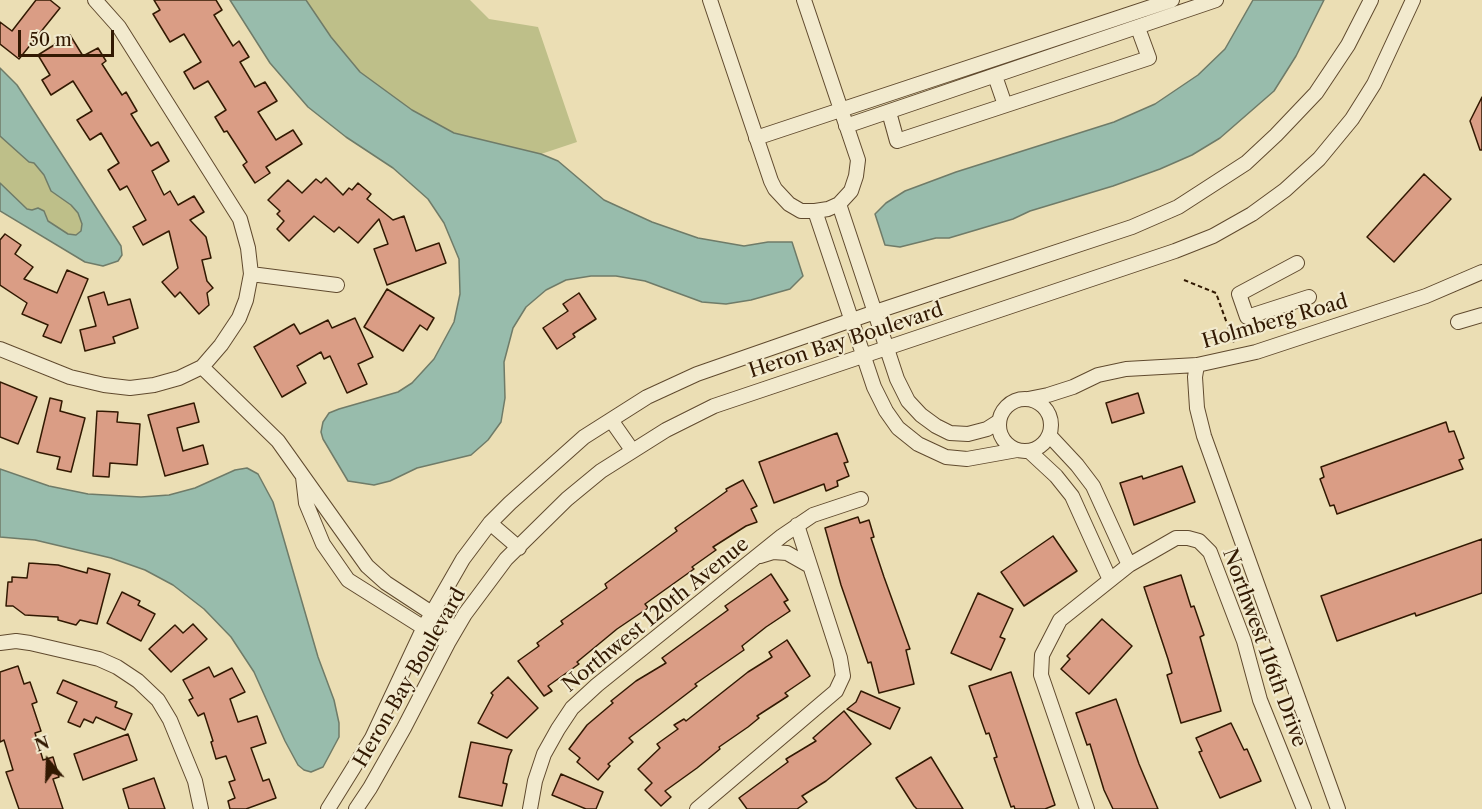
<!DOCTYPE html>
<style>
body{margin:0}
#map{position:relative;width:1482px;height:809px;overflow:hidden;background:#ebdeb4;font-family:"Libre Caslon Text",serif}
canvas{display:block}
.north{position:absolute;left:18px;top:731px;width:60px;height:60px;-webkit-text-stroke:4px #f2eace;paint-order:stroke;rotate:341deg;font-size:16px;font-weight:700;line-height:24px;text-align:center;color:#321902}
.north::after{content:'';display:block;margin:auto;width:21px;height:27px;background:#321902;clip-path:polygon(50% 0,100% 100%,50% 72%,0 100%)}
.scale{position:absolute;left:18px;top:30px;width:96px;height:27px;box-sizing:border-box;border:3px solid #321902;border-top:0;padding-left:8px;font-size:18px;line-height:21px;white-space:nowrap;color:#321902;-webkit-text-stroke:4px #f2eace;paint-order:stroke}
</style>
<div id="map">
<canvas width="1482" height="809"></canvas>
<div class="north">N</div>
<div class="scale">50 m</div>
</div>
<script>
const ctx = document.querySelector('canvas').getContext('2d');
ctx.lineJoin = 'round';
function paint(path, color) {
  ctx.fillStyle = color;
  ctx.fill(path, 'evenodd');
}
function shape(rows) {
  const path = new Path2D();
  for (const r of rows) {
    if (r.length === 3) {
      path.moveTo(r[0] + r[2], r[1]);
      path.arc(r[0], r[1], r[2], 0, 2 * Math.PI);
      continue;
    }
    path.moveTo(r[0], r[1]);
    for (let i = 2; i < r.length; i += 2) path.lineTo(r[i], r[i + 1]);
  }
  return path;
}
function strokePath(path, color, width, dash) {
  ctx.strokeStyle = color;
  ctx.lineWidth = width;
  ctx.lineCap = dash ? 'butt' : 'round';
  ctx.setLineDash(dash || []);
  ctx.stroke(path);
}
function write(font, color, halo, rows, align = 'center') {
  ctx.font = font + ' "Libre Caslon Text",serif';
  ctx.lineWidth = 4.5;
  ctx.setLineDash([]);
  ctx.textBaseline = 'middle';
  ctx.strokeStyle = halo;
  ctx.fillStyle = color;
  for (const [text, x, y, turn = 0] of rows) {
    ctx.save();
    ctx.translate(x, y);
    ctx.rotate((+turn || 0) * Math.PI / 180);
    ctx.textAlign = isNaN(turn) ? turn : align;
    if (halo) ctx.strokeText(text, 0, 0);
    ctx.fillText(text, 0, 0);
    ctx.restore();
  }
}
const green = shape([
 [306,0,470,0,489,19,538,27,577,142,541,154,454,133,412,110,360,72,331,37],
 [0,136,34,163,44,175,51,191,71,205,78,213,82,224,81,231,76,235,68,234,32,210,27,209,7,191,0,183]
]);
const water = shape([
 [230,0,306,0,331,37,360,72,412,110,454,133,541,154,558,161,604,200,652,222,698,238,744,246,768,242,792,242,803,276,790,289,751,300,726,304,702,302,645,281,616,276,591,276,566,280,546,290,526,307,513,328,504,362,505,398,501,422,488,440,471,455,417,468,390,481,374,485,348,481,323,439,321,432,323,422,329,413,339,409,398,392,412,383,434,359,454,322,460,294,459,259,444,223,428,199,393,168,346,137,308,107,270,63,230,0],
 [1253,0,1324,0,1296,56,1274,91,1220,138,1192,155,1160,169,1113,186,1030,211,1013,219,949,238,936,238,900,247,885,245,875,214,886,203,905,191,956,172,1114,122,1155,104,1198,75,1225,49,1253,0],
 [0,68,17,85,121,246,122,255,118,261,103,266,85,262,0,211,0,183,27,209,32,210,38,208,44,211,48,221,68,234,76,235,81,231,82,224,78,213,71,205,51,191,44,175,34,163,29,162,0,136,0,68],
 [247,468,258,474,273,502,318,657,334,700,339,723,339,737,323,767,311,772,304,770,298,765,285,741,254,672,231,637,204,609,173,585,145,570,111,558,35,540,0,537,0,469,49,486,88,494,141,497,169,495,195,488,235,470,247,468]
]);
const building = shape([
 [36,0,50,0,60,8,19,59,0,44,0,22,12,31,36,0],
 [154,0,216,0,222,10,214,15,233,46,239,41,249,57,240,62,255,87,265,82,277,101,258,112,276,140,293,130,302,144,266,167,270,173,255,183,243,165,247,162,227,131,224,132,215,117,226,110,208,81,194,89,184,72,201,62,184,34,170,42,153,14,160,10,154,0],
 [70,35,83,56,98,48,106,61,102,64,122,95,126,92,137,111,131,114,151,146,158,142,169,161,152,171,164,195,170,191,178,205,194,196,204,212,190,220,206,237,211,258,202,260,207,281,213,288,207,293,209,305,199,314,180,292,175,297,162,282,178,268,169,231,143,245,133,227,146,220,127,186,120,190,108,170,119,163,101,133,90,140,77,120,92,111,73,81,51,95,42,80,50,75,38,55,70,35],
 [1482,97,1482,150,1480,150,1470,121,1482,97],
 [1424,174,1451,199,1394,262,1367,237,1424,174],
 [326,178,343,195,349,188,352,190,358,183,371,194,367,199,393,220,404,216,416,251,439,243,446,263,387,285,374,249,388,244,379,219,358,243,339,227,334,232,314,216,289,241,277,229,284,221,277,214,280,211,268,200,288,180,302,193,316,179,321,183,326,178],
 [5,234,21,245,15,254,33,267,24,279,57,293,67,270,88,279,61,343,43,336,48,325,22,314,27,303,0,285,0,240,5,234],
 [387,289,434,318,427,330,420,325,403,351,364,327,387,289],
 [104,292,108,305,130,299,138,328,113,337,115,343,85,351,80,330,96,326,88,297,104,292],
 [579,293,596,319,573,334,575,337,557,349,543,328,568,311,563,304,579,293],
 [355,318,373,357,358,364,367,384,347,393,330,356,324,359,321,352,297,366,306,383,282,397,254,347,294,324,300,334,328,320,332,328,355,318],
 [0,382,37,397,18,444,0,437,0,382],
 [1138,393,1144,413,1112,423,1106,403,1138,393],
 [50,398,62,401,60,411,85,418,71,472,57,469,60,457,37,452,50,398],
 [194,403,199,422,177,428,183,451,203,445,208,464,165,476,148,415,194,403],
 [97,411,118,412,117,422,140,424,137,465,110,463,109,477,93,476,97,411],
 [1446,422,1449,432,1454,431,1464,458,1459,460,1463,469,1337,514,1334,505,1330,506,1320,479,1324,477,1321,467,1446,422],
 [837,433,848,462,844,463,849,476,837,481,838,486,826,491,824,484,774,503,759,462,837,433],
 [1182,466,1195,502,1134,525,1120,483,1142,476,1143,479,1182,466],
 [743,480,757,506,751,509,757,522,746,526,713,547,716,550,692,567,694,569,645,604,648,608,617,629,577,662,579,664,548,686,552,691,544,696,518,661,539,646,537,643,563,624,561,621,607,588,605,584,677,531,675,528,727,491,726,489,743,480],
 [858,517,860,523,869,520,874,537,871,538,884,577,910,649,906,650,914,684,879,693,871,662,868,663,841,585,825,528,858,517],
 [1053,536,1077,571,1024,606,1001,572,1053,536],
 [1482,539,1482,593,1416,616,1415,613,1337,641,1321,596,1482,539],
 [29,563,58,565,87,573,88,568,110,574,97,624,80,620,76,625,58,620,58,617,25,615,13,606,6,606,8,582,12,582,12,577,27,578,29,563],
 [771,574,788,600,784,602,790,611,766,627,742,646,744,650,695,684,697,686,629,738,633,742,608,764,610,766,598,780,577,762,580,758,569,749,587,725,613,703,611,701,636,681,666,663,662,658,728,610,725,606,771,574],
 [1181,575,1191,607,1194,606,1204,635,1200,637,1221,711,1181,723,1167,675,1172,673,1168,659,1144,587,1181,575],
 [122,592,140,601,138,605,155,614,141,641,107,623,122,592],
 [978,593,1013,609,1000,637,1005,639,991,670,951,653,978,593],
 [1102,619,1132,646,1089,694,1061,669,1070,659,1067,656,1102,619],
 [193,624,207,639,171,672,149,649,175,625,183,633,193,624],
 [787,640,810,676,785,693,788,696,757,716,759,718,748,727,719,747,720,749,697,768,665,791,671,797,661,806,645,790,652,783,638,769,660,748,657,744,678,729,674,725,684,719,686,721,748,672,772,657,769,652,787,640],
 [18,666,24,684,30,682,37,702,32,704,41,731,35,733,43,760,53,757,59,777,53,779,63,809,19,809,6,772,13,770,4,740,0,742,0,672,18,666],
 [209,667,214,677,232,668,245,692,230,699,238,722,257,716,266,743,251,748,263,781,269,779,276,798,246,809,230,809,228,801,235,798,229,782,235,780,226,756,216,759,211,742,213,741,204,713,198,716,189,700,193,698,183,680,209,667],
 [1011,672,1055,805,1045,809,1015,809,1014,806,1011,807,994,758,997,757,989,733,986,734,969,686,1011,672],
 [508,677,538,708,507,738,478,723,493,695,491,693,508,677],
 [63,680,117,702,115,707,132,714,125,730,96,717,93,723,84,719,80,727,68,722,77,702,57,693,63,680],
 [861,691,900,708,890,729,847,709,856,702,861,691],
 [1116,699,1139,764,1158,809,1113,809,1104,790,1090,744,1087,745,1076,713,1116,699],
 [844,711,871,744,826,781,802,796,807,802,797,809,747,809,739,798,788,762,786,759,816,741,813,738,844,711],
 [1231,723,1244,750,1247,749,1261,781,1220,798,1199,752,1202,751,1196,738,1231,723],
 [128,734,137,760,83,780,74,754,128,734],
 [471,742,512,750,509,756,503,783,507,784,502,806,459,797,471,742],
 [931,757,963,809,917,809,914,806,896,778,931,757],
 [561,774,603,792,596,809,586,809,552,795,561,774],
 [154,778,165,809,129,809,123,789,154,778]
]);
const path = shape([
 [1184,280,1216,293,1234,343]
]);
const minor = shape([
 [710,0,771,181,775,189,789,204,801,211,815,211,828,209,839,204,851,191,856,176,858,160,804,0],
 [995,76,1005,105],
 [889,112,897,141,1149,58,1138,28],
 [846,126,1216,0],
 [756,138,1172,0],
 [839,204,897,379,908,401,921,415,936,426,950,433,968,434,987,429,998,422],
 [815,211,874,387,886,411,898,428,918,444,946,457,967,459,1017,450],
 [1297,263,1239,294,1247,317,1309,297],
 [251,274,337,285],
 [1458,322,1482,315],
 [0,349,70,377,104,385,130,388,154,385,179,378,202,367,221,345,239,318,246,300,251,274,248,248,240,219,119,27,95,0],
 [1197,365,1195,377,1197,408,1204,436,1338,809],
 [202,367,278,441,367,566,386,583,456,629],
 [1025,425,26],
 [1028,399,1048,395,1073,387,1098,375,1126,369,1197,365,1256,352,1426,296,1482,272],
 [611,420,632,450],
 [1049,435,1077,465,1093,486,1129,565],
 [1029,451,1056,476,1072,496,1110,580],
 [303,477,306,503,323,544,348,580,448,643],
 [490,523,519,548],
 [760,556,773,552,787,553,810,566],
 [0,643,16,641,30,643,99,659,117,667,138,681,158,700,170,720,195,781,201,809],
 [328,809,372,738,424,627,463,559,490,523,510,503,584,437,647,397,697,374,875,312,1132,227,1178,207,1246,163,1276,135,1316,93,1348,45,1371,0],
 [356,809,370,788,404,728,448,643,465,614,506,559,567,499,601,471,666,430,714,406,1175,251,1213,236,1252,214,1285,190,1319,159,1352,119,1374,84,1413,0],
 [530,809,535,781,544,754,558,729,572,708,597,685,782,536,813,515,861,499],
 [697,809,836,691,843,676,840,658,797,525],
 [1087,809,1041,675,1042,655,1060,620,1129,565,1176,538,1188,538,1199,541,1210,552,1244,641,1260,700,1304,809]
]);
const streetNames = [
 ["Holmberg Road",1275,322,-16],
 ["Heron Bay Boulevard",846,341,-18],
 ["Northwest 120th Avenue",656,615,-39],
 ["Northwest 116th Drive",1264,648,70],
 ["Heron Bay Boulevard",410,678,-60]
];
paint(green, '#bebf89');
paint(water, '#98bcac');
strokePath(water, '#6f7b68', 1.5);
paint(building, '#da9d85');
strokePath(building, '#321902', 1.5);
strokePath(minor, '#604a2e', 16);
strokePath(path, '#321902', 2, [4.5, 3]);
strokePath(minor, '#f2eace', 14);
write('20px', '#321902', '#f2eace', streetNames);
</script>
